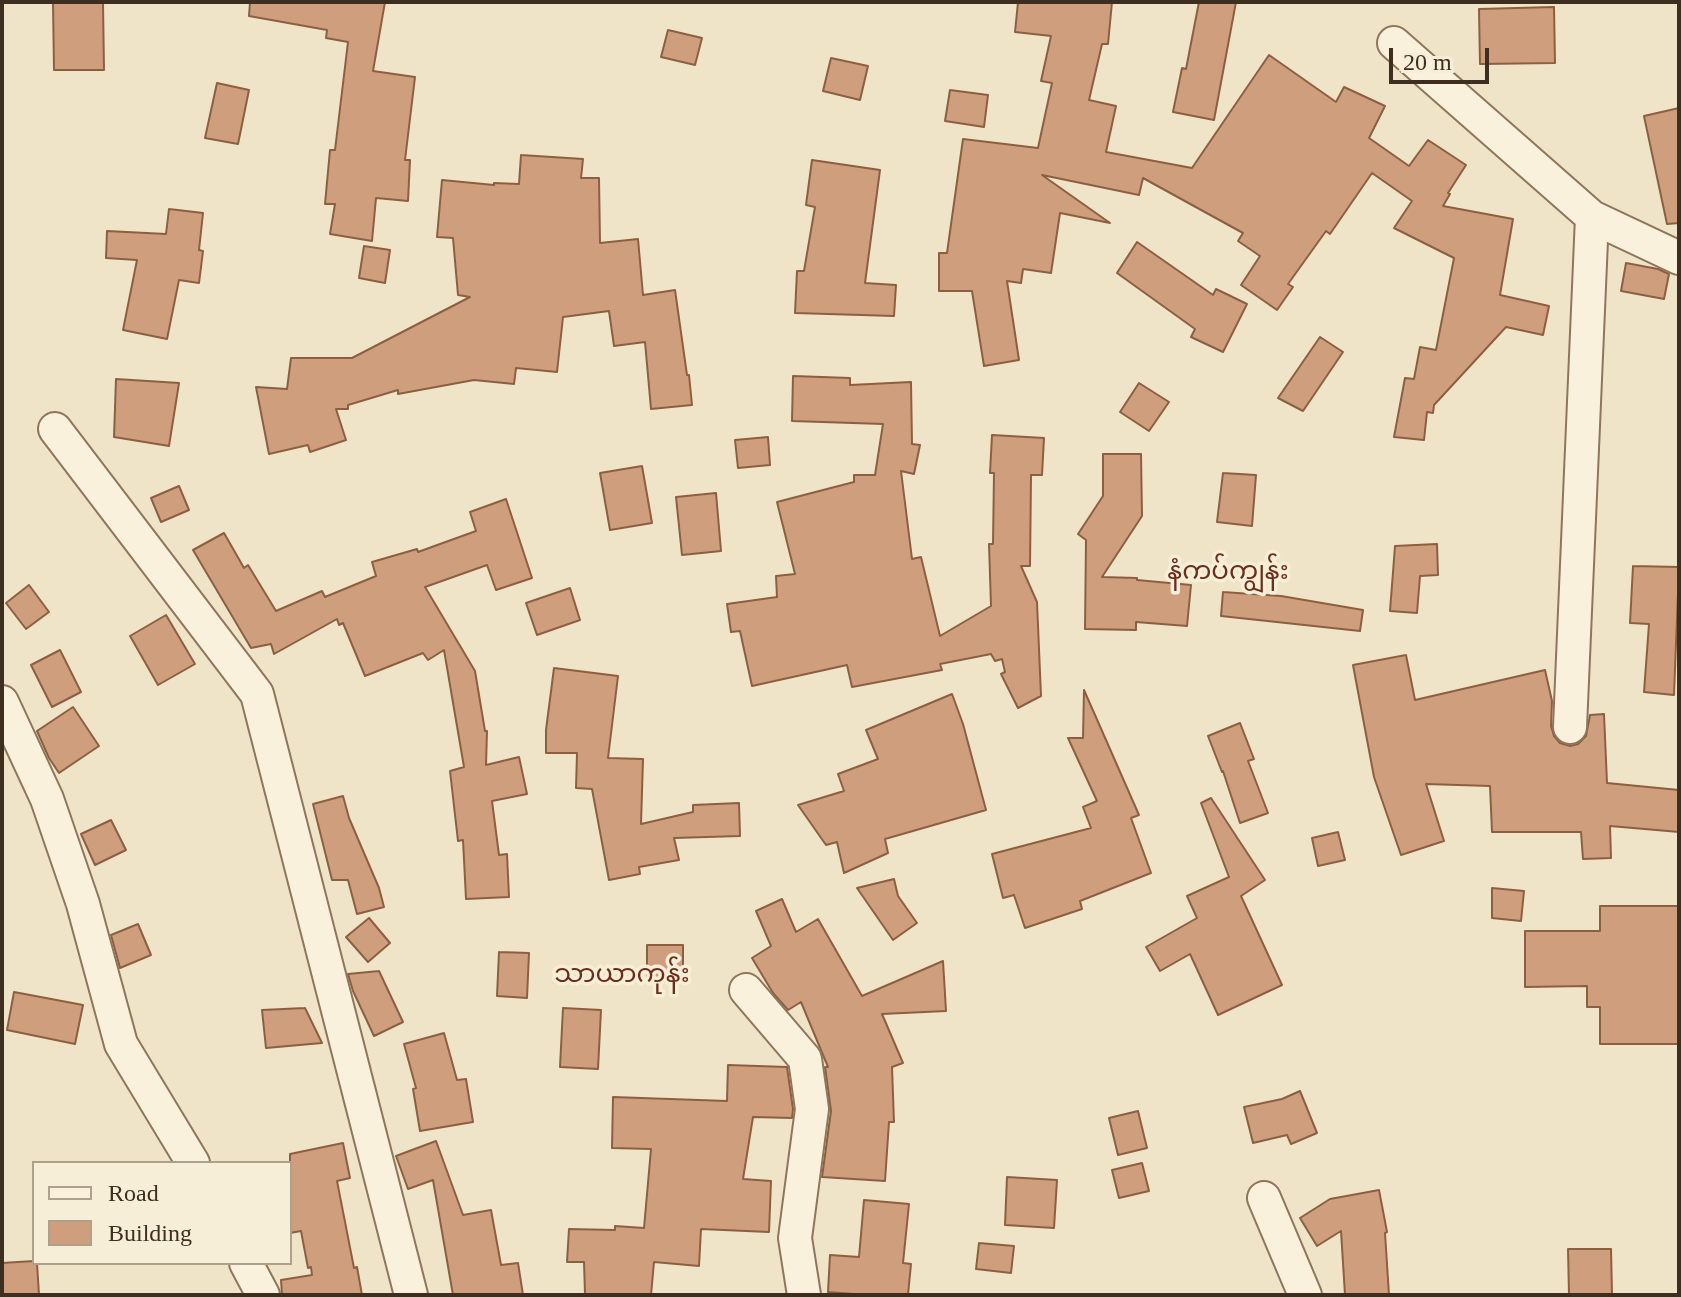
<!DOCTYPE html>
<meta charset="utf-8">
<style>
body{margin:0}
#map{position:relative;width:1681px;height:1297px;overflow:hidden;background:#f0e4c8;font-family:Georgia,serif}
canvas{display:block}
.frame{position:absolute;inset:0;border:4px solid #3d2e20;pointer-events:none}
.legend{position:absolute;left:32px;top:1161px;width:260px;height:104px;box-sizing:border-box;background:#f7eed8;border:2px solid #ada18e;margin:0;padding:10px 14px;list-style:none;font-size:24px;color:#3d2e20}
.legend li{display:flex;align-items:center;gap:16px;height:40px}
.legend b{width:40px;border:2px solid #ada18e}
.scale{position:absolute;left:1389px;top:48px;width:100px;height:36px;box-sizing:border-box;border:4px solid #3d2e20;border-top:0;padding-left:10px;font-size:24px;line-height:28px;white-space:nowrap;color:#3d2e20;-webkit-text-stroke:6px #f7eed8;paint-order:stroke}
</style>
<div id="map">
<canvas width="1681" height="1297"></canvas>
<div class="frame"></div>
<ul class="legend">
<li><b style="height:10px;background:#faf1dc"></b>Road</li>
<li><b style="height:22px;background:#cf9f7d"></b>Building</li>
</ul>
<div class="scale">20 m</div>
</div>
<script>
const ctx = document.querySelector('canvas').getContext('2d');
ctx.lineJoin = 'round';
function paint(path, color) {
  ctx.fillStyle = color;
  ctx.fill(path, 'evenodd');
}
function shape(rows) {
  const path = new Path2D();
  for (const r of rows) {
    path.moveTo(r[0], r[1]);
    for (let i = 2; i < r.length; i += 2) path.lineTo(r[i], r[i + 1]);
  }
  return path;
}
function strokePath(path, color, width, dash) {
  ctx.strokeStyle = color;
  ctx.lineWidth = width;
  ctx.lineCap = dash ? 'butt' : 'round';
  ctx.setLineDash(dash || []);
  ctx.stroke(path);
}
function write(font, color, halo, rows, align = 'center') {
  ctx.font = font + ' Georgia,"Noto Sans Myanmar",serif';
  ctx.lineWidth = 7;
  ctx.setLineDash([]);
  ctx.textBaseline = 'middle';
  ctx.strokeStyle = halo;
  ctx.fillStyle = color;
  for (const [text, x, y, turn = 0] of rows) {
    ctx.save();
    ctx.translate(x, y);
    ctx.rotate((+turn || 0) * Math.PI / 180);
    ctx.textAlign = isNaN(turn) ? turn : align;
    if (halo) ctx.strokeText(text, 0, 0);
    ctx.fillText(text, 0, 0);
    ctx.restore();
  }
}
const building = shape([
 [250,2,385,2,373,71,415,77,405,160,410,160,408,201,376,198,372,241,330,234,335,204,325,204,330,150,335,150,348,42,326,38,327,30,249,16,250,2],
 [1018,2,1112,2,1108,44,1102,44,1089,100,1116,106,1106,152,1192,168,1269,55,1336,102,1344,87,1385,106,1369,138,1409,166,1428,140,1466,165,1448,193,1450,194,1443,206,1513,219,1500,295,1549,306,1543,335,1506,327,1434,405,1433,413,1427,412,1424,440,1394,437,1405,378,1414,379,1420,347,1436,350,1454,258,1394,228,1412,201,1372,173,1330,234,1326,231,1288,284,1293,287,1277,310,1241,285,1260,256,1238,241,1243,233,1143,178,1139,195,1042,175,1110,223,1060,213,1051,273,1023,269,1021,283,1007,281,1019,360,984,366,972,291,939,291,939,253,947,253,963,139,1038,148,1052,83,1041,81,1051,36,1015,32,1018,2],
 [1199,2,1236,2,1214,120,1173,112,1182,68,1186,69,1199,2],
 [53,3,103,3,104,70,54,70,53,3],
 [1554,7,1555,63,1480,64,1479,9,1554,7],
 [668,30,702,38,695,65,661,57,668,30],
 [831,58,868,66,860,100,823,91,831,58],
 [217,83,249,90,238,144,205,138,217,83],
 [950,90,988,95,984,127,945,121,950,90],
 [1679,108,1679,223,1667,224,1644,116,1679,108],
 [521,155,583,159,581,178,599,178,600,243,638,239,643,295,675,290,687,375,689,375,692,405,651,409,645,342,614,346,609,311,563,317,557,372,516,368,514,384,474,380,398,394,398,390,348,405,348,409,336,409,346,440,310,452,308,445,269,454,256,387,287,389,291,358,352,358,470,297,458,295,453,238,437,237,442,180,494,185,494,183,519,184,521,155],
 [812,160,880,170,865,283,896,285,894,316,795,313,797,271,804,271,815,207,806,205,812,160],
 [169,209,203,213,199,250,203,251,199,283,179,280,167,339,123,330,137,260,106,258,107,231,166,234,169,209],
 [1137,242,1213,295,1216,289,1247,304,1223,352,1191,337,1195,329,1117,273,1137,242],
 [364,246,390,250,385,283,359,278,364,246],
 [1626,263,1658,269,1669,274,1664,299,1621,291,1626,263],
 [1320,337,1343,352,1303,411,1278,398,1320,337],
 [793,376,850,378,850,385,911,382,912,444,920,445,914,474,901,471,912,559,921,557,940,636,991,606,989,544,993,544,994,473,990,473,992,435,1044,438,1042,475,1031,475,1030,566,1021,566,1037,602,1041,696,1018,708,1001,674,1005,672,1002,659,995,661,991,654,940,664,942,670,852,687,847,665,752,686,740,631,731,632,727,604,777,597,776,576,795,574,777,502,854,482,854,475,875,475,883,424,792,421,793,376],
 [116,379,179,383,169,446,114,437,116,379],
 [1139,383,1169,402,1149,431,1120,412,1139,383],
 [768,437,770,465,738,468,735,440,768,437],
 [1103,454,1141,454,1142,516,1102,577,1137,578,1137,580,1191,585,1187,626,1136,622,1136,630,1085,629,1086,540,1078,534,1103,496,1103,454],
 [642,466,652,523,610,530,600,473,642,466],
 [1223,473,1256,475,1252,526,1217,522,1223,473],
 [179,486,189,510,161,522,151,498,179,486],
 [716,493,721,551,682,555,676,497,716,493],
 [506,499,532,578,496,590,487,565,425,587,475,671,485,731,487,731,486,765,519,757,527,794,492,801,499,855,507,854,509,897,466,899,463,840,458,841,450,771,464,767,444,650,428,660,423,653,365,676,343,623,339,625,337,619,274,654,271,644,251,648,193,550,224,533,244,568,248,565,276,611,322,591,325,597,376,576,372,562,417,549,418,552,476,531,470,512,506,499],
 [1437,544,1438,575,1420,576,1417,613,1390,611,1395,546,1437,544],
 [1633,566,1679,567,1674,695,1644,692,1649,624,1630,623,1633,566],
 [29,585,49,612,26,629,6,603,29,585],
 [570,588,580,620,537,635,526,603,570,588],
 [1223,592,1281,596,1363,610,1360,631,1221,616,1223,592],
 [166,615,195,664,158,685,130,636,166,615],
 [60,650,81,692,52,707,31,665,60,650],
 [1406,655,1415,700,1545,670,1552,701,1551,726,1554,736,1560,743,1570,746,1578,744,1586,736,1590,715,1604,714,1607,783,1679,790,1679,832,1610,826,1611,858,1583,859,1581,832,1492,832,1490,786,1426,784,1444,841,1401,855,1374,777,1353,665,1406,655],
 [554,668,618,676,608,758,643,759,641,824,693,812,693,805,739,803,740,836,674,838,679,860,639,867,640,874,609,880,592,789,576,788,577,753,546,753,546,730,554,668],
 [1084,690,1139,815,1131,818,1151,873,1080,901,1082,909,1025,928,1014,895,1003,898,992,854,1091,828,1083,807,1097,801,1068,738,1083,738,1084,690],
 [952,694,963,724,986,810,885,839,888,853,844,873,837,842,826,845,798,805,844,791,838,774,878,759,866,730,952,694],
 [73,707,99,746,59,773,49,758,37,731,73,707],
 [1240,723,1254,759,1248,761,1268,813,1240,823,1223,771,1222,772,1208,736,1240,723],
 [343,796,349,818,379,888,384,907,357,914,348,880,332,880,313,804,343,796],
 [1211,798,1265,880,1241,896,1282,985,1218,1015,1190,954,1160,971,1146,947,1197,918,1187,896,1229,877,1201,803,1211,798],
 [111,820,126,850,95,865,81,834,111,820],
 [1338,832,1345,860,1318,866,1312,838,1338,832],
 [894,879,898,896,917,923,893,940,857,888,894,879],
 [1492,888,1524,891,1521,921,1492,918,1492,888],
 [782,899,796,932,818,919,862,996,943,961,946,1011,882,1014,903,1063,892,1067,894,1122,889,1122,885,1181,822,1177,831,1111,825,1067,828,1067,801,1002,788,1010,773,993,752,958,771,946,756,911,782,899],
 [1600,906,1679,906,1679,1044,1600,1044,1600,1007,1587,1007,1587,986,1525,987,1525,931,1600,931,1600,906],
 [369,918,390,943,368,962,346,937,369,918],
 [138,924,151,955,120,968,111,935,138,924],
 [647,945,683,945,683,982,647,982,647,945],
 [499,952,529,953,527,998,497,996,499,952],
 [379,971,403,1022,374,1036,353,991,348,974,379,971],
 [14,992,83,1005,75,1044,7,1030,14,992],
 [305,1008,322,1043,266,1048,262,1010,305,1008],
 [563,1008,601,1010,598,1069,560,1067,563,1008],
 [444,1033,457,1080,466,1079,473,1122,420,1131,413,1089,416,1088,404,1044,444,1033],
 [728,1065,787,1067,793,1109,792,1118,753,1117,743,1179,771,1181,769,1232,701,1229,699,1266,654,1262,651,1295,585,1294,584,1262,567,1262,569,1229,615,1230,615,1226,644,1228,651,1149,612,1148,613,1097,727,1101,728,1065],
 [1300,1091,1317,1133,1291,1144,1287,1135,1253,1143,1244,1107,1282,1099,1300,1091],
 [1138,1111,1147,1148,1118,1155,1109,1118,1138,1111],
 [436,1141,463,1215,491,1210,501,1265,518,1263,523,1295,453,1295,433,1180,408,1189,396,1156,436,1141],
 [343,1143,350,1178,337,1181,354,1268,357,1267,362,1295,282,1295,281,1280,312,1275,311,1267,308,1268,301,1231,290,1233,290,1154,343,1143],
 [1142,1163,1149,1191,1119,1198,1112,1170,1142,1163],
 [1007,1177,1057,1180,1054,1228,1005,1225,1007,1177],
 [1379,1190,1387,1232,1385,1233,1389,1295,1345,1295,1341,1231,1317,1246,1300,1218,1330,1199,1379,1190],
 [864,1200,909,1204,903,1263,911,1264,908,1295,866,1295,828,1292,830,1255,859,1257,864,1200],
 [979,1243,1014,1246,1011,1273,976,1269,979,1243],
 [1568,1249,1611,1249,1612,1295,1569,1295,1568,1249],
 [34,1261,34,1263,37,1263,39,1295,2,1295,2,1263,34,1261]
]);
const street = shape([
 [1394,43,1592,217,1679,258],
 [55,429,257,694,411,1295],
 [2,702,47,799,83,904,121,1044,193,1163],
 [1570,727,1592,217],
 [746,990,805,1059,812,1109,795,1238,804,1295],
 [1264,1198,1305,1295],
 [246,1263,263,1295]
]);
const quarterNames = [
 ["နံကပ်ကျွန်း",1228,576],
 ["သာယာကုန်း",622,979]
];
paint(building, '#cf9f7d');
strokePath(building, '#8d5f41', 2);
strokePath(street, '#8d765c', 36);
strokePath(street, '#faf1dc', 32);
write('26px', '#6b2e1e', '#f7eed8', quarterNames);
</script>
